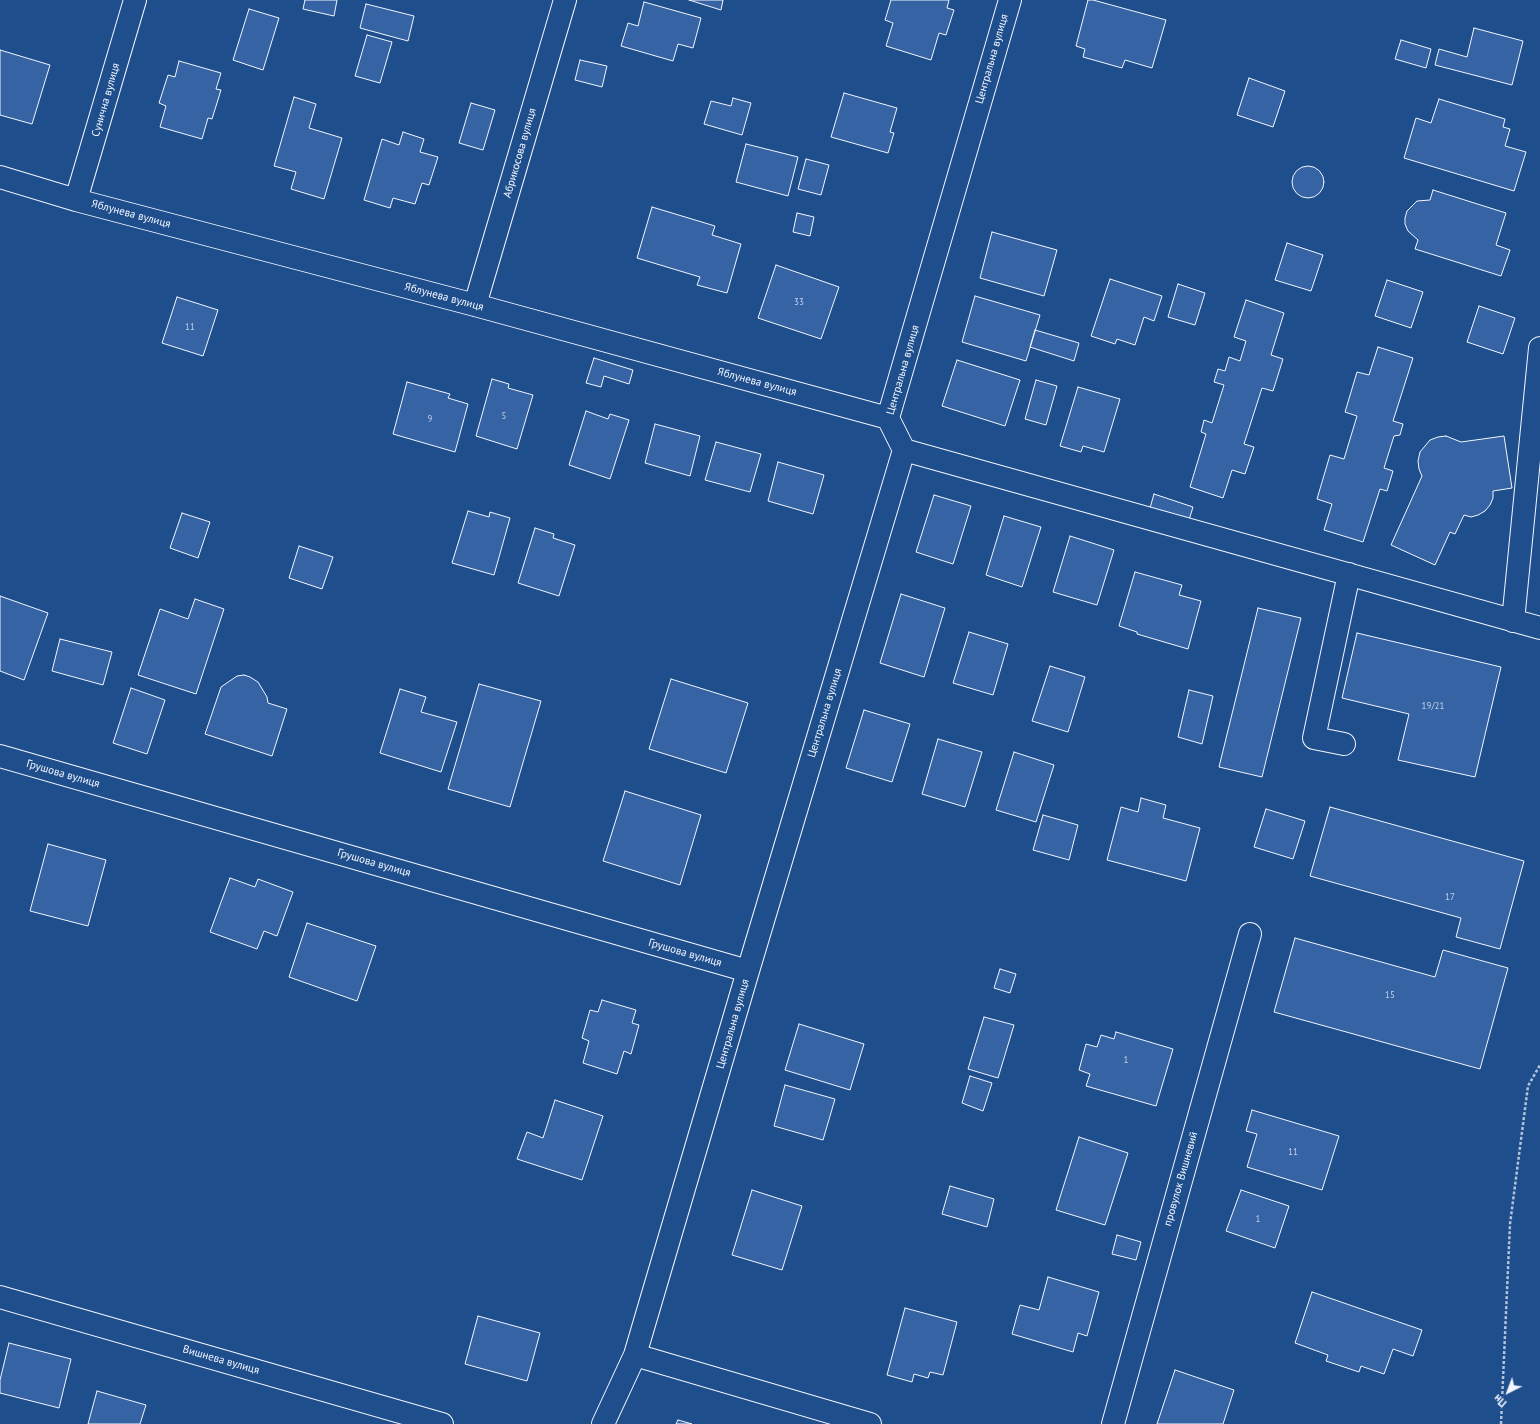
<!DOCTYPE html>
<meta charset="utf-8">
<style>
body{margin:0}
#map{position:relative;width:1540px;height:1424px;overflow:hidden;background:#1f4e8c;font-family:"PT Sans",sans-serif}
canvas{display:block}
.north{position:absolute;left:1488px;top:1372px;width:40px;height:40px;-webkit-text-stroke:3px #1f4e8c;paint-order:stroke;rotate:222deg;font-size:11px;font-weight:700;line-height:16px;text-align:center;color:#f2f6ff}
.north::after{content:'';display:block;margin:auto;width:14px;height:18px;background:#f2f6ff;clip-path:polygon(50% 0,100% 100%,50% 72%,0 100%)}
</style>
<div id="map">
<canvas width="1540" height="1424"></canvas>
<div class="north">Пн</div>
</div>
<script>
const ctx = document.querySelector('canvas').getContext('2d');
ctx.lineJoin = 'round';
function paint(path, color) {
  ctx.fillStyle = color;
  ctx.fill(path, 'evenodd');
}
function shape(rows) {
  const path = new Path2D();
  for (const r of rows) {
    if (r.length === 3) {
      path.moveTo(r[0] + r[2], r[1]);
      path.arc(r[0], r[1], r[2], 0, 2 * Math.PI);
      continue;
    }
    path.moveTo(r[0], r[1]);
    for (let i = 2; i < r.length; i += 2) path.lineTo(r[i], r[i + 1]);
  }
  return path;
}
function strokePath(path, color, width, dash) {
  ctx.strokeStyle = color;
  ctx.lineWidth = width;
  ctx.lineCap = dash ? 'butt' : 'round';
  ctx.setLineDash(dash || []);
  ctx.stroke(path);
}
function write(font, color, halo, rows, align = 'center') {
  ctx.font = font + ' "PT Sans",sans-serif';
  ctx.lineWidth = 3;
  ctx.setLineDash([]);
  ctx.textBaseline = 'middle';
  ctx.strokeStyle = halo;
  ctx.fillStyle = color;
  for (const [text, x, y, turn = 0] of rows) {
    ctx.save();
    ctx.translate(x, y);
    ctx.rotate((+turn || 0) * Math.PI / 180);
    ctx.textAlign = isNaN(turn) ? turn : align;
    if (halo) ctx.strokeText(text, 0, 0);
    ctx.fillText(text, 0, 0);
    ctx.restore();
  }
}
const building = shape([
 [305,0,337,0,334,16,303,9,305,0],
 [689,0,723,0,721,10,689,0],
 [891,0,949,0,947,8,954,10,946,35,939,33,931,60,886,46,893,23,885,20,891,0],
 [1088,0,1093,0,1166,20,1152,68,1125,60,1122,68,1083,57,1085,49,1076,46,1088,0],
 [644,2,701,18,693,48,678,44,673,61,621,46,628,23,638,26,644,2],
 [366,4,414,16,408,41,360,28,366,4],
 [249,9,279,18,263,70,233,60,249,9],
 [1474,28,1523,41,1512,85,1435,65,1439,49,1467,57,1474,28],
 [367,35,392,42,380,83,355,76,367,35],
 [1401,40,1431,49,1426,68,1395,59,1401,40],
 [0,50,50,65,32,124,0,115,0,50],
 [580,60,607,66,602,87,575,80,580,60],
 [179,61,221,73,216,89,221,90,212,119,208,118,202,139,160,127,166,106,159,103,168,75,175,77,179,61],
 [1249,78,1285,91,1273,127,1237,115,1249,78],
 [844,93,897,108,890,132,894,133,888,153,831,137,844,93],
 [294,97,316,104,309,128,342,138,324,199,291,189,296,172,274,166,294,97],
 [733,98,751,103,742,135,704,124,711,101,731,106,733,98],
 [1439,99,1505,119,1503,127,1510,129,1505,146,1526,152,1514,191,1404,158,1416,118,1431,123,1439,99],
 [471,103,495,110,483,150,459,143,471,103],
 [403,132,424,139,420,152,438,157,429,185,422,183,415,204,393,198,390,208,364,200,382,139,399,145,403,132],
 [746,144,798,157,788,196,736,182,746,144],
 [806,159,829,165,821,195,798,189,806,159],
 [1308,182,16],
 [1433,190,1506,213,1496,245,1510,250,1501,276,1415,249,1418,240,1408,231,1405,224,1405,218,1407,211,1417,201,1430,200,1433,190],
 [652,207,715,226,712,235,741,244,727,293,697,285,700,277,637,258,652,207],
 [797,213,814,217,810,236,793,232,797,213],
 [992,232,1057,250,1044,296,980,278,992,232],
 [1287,243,1323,255,1311,291,1275,280,1287,243],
 [776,265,839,287,821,339,758,318,776,265],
 [1110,279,1162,296,1154,321,1144,317,1135,345,1117,339,1115,344,1091,336,1110,279],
 [1387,280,1423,292,1411,328,1375,316,1387,280],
 [1178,284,1205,293,1195,325,1168,317,1178,284],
 [975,296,1040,315,1026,361,962,342,975,296],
 [177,297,218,310,203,356,162,343,177,297],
 [1246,300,1284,313,1271,355,1283,359,1273,391,1262,388,1244,444,1254,447,1245,474,1232,470,1223,498,1190,487,1206,434,1201,432,1204,420,1212,423,1224,385,1214,382,1218,369,1225,371,1229,357,1240,361,1246,341,1234,337,1246,300],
 [1479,306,1515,318,1503,354,1467,342,1479,306],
 [1035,330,1079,343,1074,361,1030,347,1035,330],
 [1378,347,1413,358,1393,421,1403,424,1400,435,1394,436,1384,468,1393,471,1387,491,1380,489,1363,542,1324,530,1332,504,1317,499,1330,455,1344,459,1357,416,1345,412,1357,372,1369,375,1378,347],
 [594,358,633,370,629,384,604,376,601,387,586,383,594,358],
 [957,360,1020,380,1005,426,942,406,957,360],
 [492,379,509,384,508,388,533,395,517,449,476,436,492,379],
 [1036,380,1057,386,1046,425,1025,419,1036,380],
 [407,382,450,394,448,398,468,404,455,452,393,434,407,382],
 [1078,387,1120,399,1104,452,1083,446,1081,452,1060,446,1078,387],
 [586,411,608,419,610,414,629,420,610,479,569,465,586,411],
 [655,424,700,436,690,476,645,463,655,424],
 [1446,436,1461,442,1504,436,1512,488,1493,491,1493,498,1490,505,1485,511,1478,515,1471,517,1464,515,1455,534,1450,532,1435,565,1391,545,1422,476,1419,469,1418,461,1420,452,1430,440,1438,437,1446,436],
 [716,442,761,454,750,492,705,480,716,442],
 [778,462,824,475,813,514,768,501,778,462],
 [1154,494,1193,507,1189,520,1150,508,1154,494],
 [934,495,971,506,953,564,916,552,934,495],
 [468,511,489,517,490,512,510,518,494,575,452,563,468,511],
 [182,513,210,522,198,558,170,548,182,513],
 [1004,516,1041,527,1022,587,986,575,1004,516],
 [535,528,554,534,553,538,575,545,559,596,518,583,535,528],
 [1070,536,1114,550,1097,605,1053,592,1070,536],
 [299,546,333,557,322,589,289,578,299,546],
 [1135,572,1182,585,1179,595,1201,601,1188,649,1137,634,1137,632,1119,626,1135,572],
 [901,594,945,608,924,677,880,663,901,594],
 [0,596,48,613,24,680,0,671,0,596],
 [195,599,224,609,196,694,138,675,160,609,188,619,195,599],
 [1258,608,1301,618,1262,777,1219,767,1258,608],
 [969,632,1008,644,993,695,953,683,969,632],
 [1357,633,1501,667,1475,777,1398,760,1409,714,1342,698,1357,633],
 [60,639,112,652,103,685,52,671,60,639],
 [1050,666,1085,677,1068,732,1032,721,1050,666],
 [244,675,250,677,258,682,267,697,268,703,287,709,272,756,205,734,221,687,237,676,244,675],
 [671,679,748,703,726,773,649,749,671,679],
 [479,684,541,701,510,807,448,789,479,684],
 [131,688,165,700,147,754,113,743,131,688],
 [400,689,426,697,421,712,457,722,441,772,380,753,400,689],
 [1189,690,1213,696,1202,744,1178,737,1189,690],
 [864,710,910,724,892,782,846,768,864,710],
 [938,739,982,752,965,807,922,794,938,739],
 [1014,752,1054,765,1036,822,996,810,1014,752],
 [625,791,701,815,680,885,603,861,625,791],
 [1141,798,1166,805,1163,818,1200,828,1186,881,1107,860,1121,807,1138,812,1141,798],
 [1330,807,1524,861,1500,949,1456,937,1461,918,1310,876,1330,807],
 [1266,809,1305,821,1293,859,1254,847,1266,809],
 [1043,815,1078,825,1069,860,1033,850,1043,815],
 [48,844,106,860,88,926,30,911,48,844],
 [230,878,255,887,258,879,293,892,277,936,264,931,257,949,210,932,230,878],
 [307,923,376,946,357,1001,289,977,307,923],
 [1295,938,1435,977,1443,950,1508,968,1480,1069,1274,1012,1295,938],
 [1000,969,1016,974,1010,993,994,988,1000,969],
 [602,1000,636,1010,632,1023,639,1025,631,1054,624,1051,617,1074,583,1063,589,1041,582,1038,590,1010,598,1012,602,1000],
 [984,1017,1014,1025,998,1078,968,1069,984,1017],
 [799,1024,864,1044,850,1090,785,1070,799,1024],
 [1116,1032,1173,1049,1156,1106,1086,1086,1090,1074,1079,1070,1086,1044,1097,1047,1101,1035,1114,1039,1116,1032],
 [970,1076,992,1083,983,1111,962,1103,970,1076],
 [785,1085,835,1099,823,1140,774,1126,785,1085],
 [555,1100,603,1116,582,1180,517,1159,527,1132,543,1138,555,1100],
 [1252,1110,1339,1136,1322,1190,1247,1167,1257,1134,1246,1131,1252,1110],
 [1079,1137,1128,1153,1105,1225,1056,1210,1079,1137],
 [950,1186,994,1199,987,1227,942,1214,950,1186],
 [752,1190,802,1206,782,1270,732,1255,752,1190],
 [1241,1190,1289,1206,1275,1248,1226,1231,1241,1190],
 [1117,1235,1141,1242,1136,1260,1112,1254,1117,1235],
 [1048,1277,1099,1292,1087,1336,1078,1333,1073,1352,1012,1334,1020,1305,1039,1310,1048,1277],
 [1312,1292,1422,1330,1413,1356,1393,1349,1384,1374,1361,1366,1359,1372,1326,1361,1328,1355,1295,1343,1312,1292],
 [905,1308,957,1322,943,1375,930,1372,928,1378,914,1374,912,1382,887,1375,905,1308],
 [478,1316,540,1333,527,1381,465,1364,478,1316],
 [9,1343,71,1359,59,1408,0,1393,0,1380,9,1343],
 [1175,1370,1234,1390,1223,1424,1157,1424,1175,1370],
 [97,1391,146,1405,140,1424,88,1424,97,1391],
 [678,1420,692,1424,676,1424,678,1420]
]);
const path = shape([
 [1501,1424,1510,1224,1528,1086,1540,1065]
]);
const minor = shape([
 [0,177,76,200,475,305,888,418],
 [76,200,135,0],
 [475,305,565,0],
 [904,450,1540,628],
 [1513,621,1540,348],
 [1344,744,1314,738,1349,574],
 [0,756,748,971],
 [0,1297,442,1424],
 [635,1355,870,1424],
 [603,1424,635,1355,748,971,904,450,888,418,1010,0],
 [1113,1424,1250,934]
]);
const numberNames = [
 ["33",799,302],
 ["11",190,327],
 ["5",504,416],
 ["9",430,419],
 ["19/21",1433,706],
 ["17",1450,897],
 ["15",1390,995],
 ["1",1126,1060],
 ["11",1293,1152],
 ["1",1258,1219]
];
const streetNames = [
 ["Центральна вулиця",992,59,-74],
 ["Сунична вулиця",106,100,-74],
 ["Абрикосова вулиця",520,153,-74],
 ["Яблунева вулиця",131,214,15],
 ["Яблунева вулиця",444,297,15],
 ["Центральна вулиця",903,370,-74],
 ["Яблунева вулиця",757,382,15],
 ["Центральна вулиця",825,713,-73],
 ["Грушова вулиця",63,774,16],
 ["Грушова вулиця",374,863,16],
 ["Грушова вулиця",685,953,16],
 ["Центральна вулиця",733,1024,-74],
 ["провулок Вишневий",1181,1179,-74],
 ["Вишнева вулиця",221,1360,16]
];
paint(building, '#3563a3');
strokePath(building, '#f2f6ff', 1);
strokePath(minor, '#f2f6ff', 24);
strokePath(path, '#b3c4dc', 2.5, [3, 2]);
strokePath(minor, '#1f4e8c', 22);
write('9px', '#c3d1e8', null, numberNames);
write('11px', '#f2f6ff', '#1f4e8c', streetNames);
</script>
